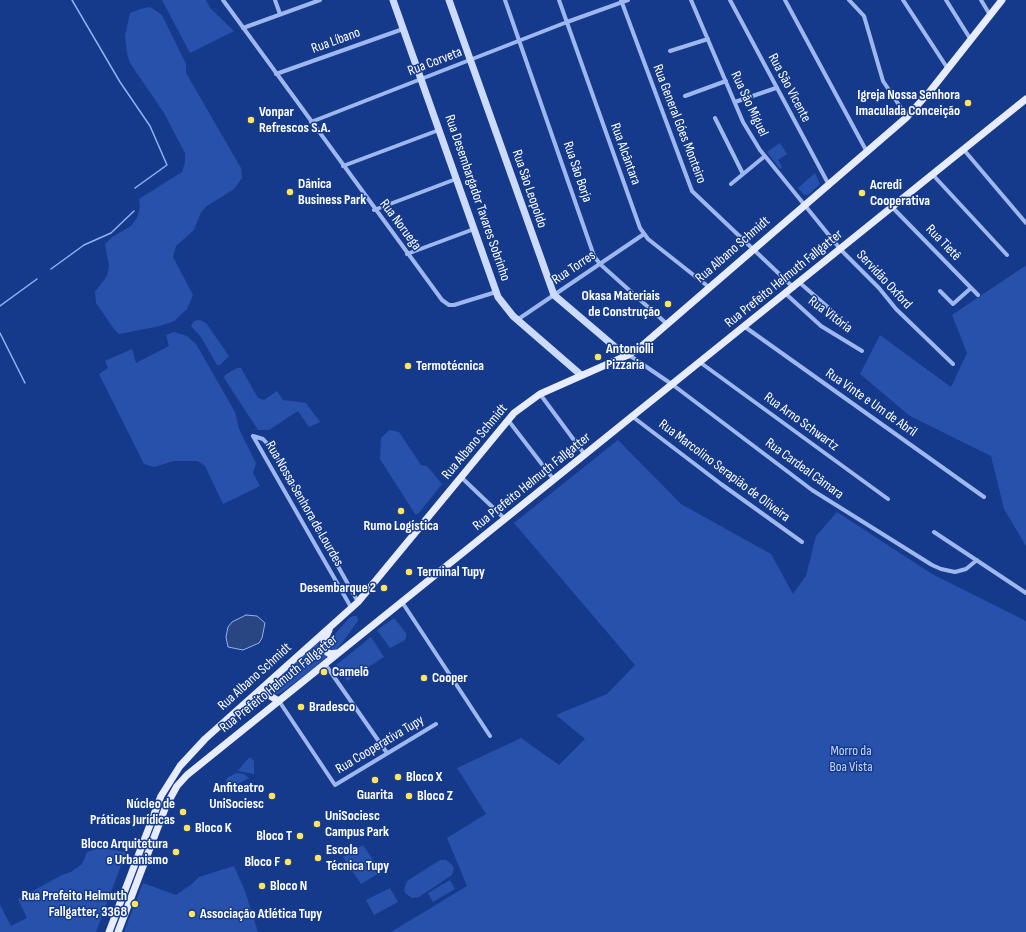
<!DOCTYPE html>
<meta charset="utf-8">
<style>
body{margin:0}
canvas{display:block;background:#153a8b}
</style>
<canvas width="1026" height="932"></canvas>
<script>
const ctx = document.querySelector('canvas').getContext('2d');
ctx.lineJoin = 'round';
function paint(path, color) {
  ctx.fillStyle = color;
  ctx.fill(path, 'evenodd');
}
function shape(rows) {
  const path = new Path2D();
  for (const r of rows) {
    path.moveTo(r[0], r[1]);
    for (let i = 2; i < r.length; i += 2) path.lineTo(r[i], r[i + 1]);
  }
  return path;
}
function strokePath(path, color, width, dash) {
  ctx.strokeStyle = color;
  ctx.lineWidth = width;
  ctx.lineCap = dash ? 'butt' : 'round';
  ctx.setLineDash(dash || []);
  ctx.stroke(path);
}
function write(font, color, halo, rows, align = 'center') {
  ctx.font = font + ' "Sofia Sans Condensed",sans-serif';
  ctx.lineWidth = 3;
  ctx.setLineDash([]);
  ctx.textBaseline = 'middle';
  ctx.strokeStyle = halo;
  ctx.fillStyle = color;
  for (const [text, x, y, turn = 0] of rows) {
    ctx.save();
    ctx.translate(x, y);
    ctx.rotate((+turn || 0) * Math.PI / 180);
    ctx.textAlign = isNaN(turn) ? turn : align;
    if (halo) ctx.strokeText(text, 0, 0);
    ctx.fillText(text, 0, 0);
    ctx.restore();
  }
}
const green = shape([
 [162,0,206,0,210,8,234,31,190,53],
 [150,7,162,15,186,64,186,73,241,168,242,178,234,189,207,206,201,212,194,230,176,246,173,257,193,295,187,309,174,321,160,326,119,334,114,329,96,303,95,292,107,276,109,266,105,244,112,237,131,226,137,218,140,207,139,199,182,172,185,162,185,153,164,113,130,63,127,53,125,36,130,13,140,9],
 [780,143,787,154,778,160,782,167,780,169,767,152],
 [815,173,820,184,808,195,804,195,798,188],
 [1025,266,1026,267,1026,546,1004,509,991,456,910,416,860,374,880,335,951,387,967,353,952,315],
 [200,320,206,323,229,356,220,365,217,365,201,337,191,326,194,321],
 [174,332,187,336,196,344,235,412,239,429,256,463,253,473,260,486,223,504,205,466,198,461,174,461,154,467,144,464,99,374,108,368,105,361,132,349,136,363,169,346,166,335],
 [237,368,241,368,258,398,264,400,277,391,283,400,306,403,320,422,309,427,298,411,269,430,258,430,224,378,225,375],
 [389,430,399,432,421,465,427,466,442,484,418,514,415,514,380,459,381,438],
 [618,440,681,504,771,554,793,594,806,576,816,536,837,512,932,574,1026,621,1026,932,391,932,467,886,447,838,486,814,457,768,521,738,559,765,585,739,556,715,607,694,635,665,514,523],
 [353,616,357,616,358,621,338,648,333,651,330,649,328,645,329,641,349,618],
 [394,618,406,633,406,637,405,640,390,648,377,630],
 [371,637,384,657,347,681,336,665],
 [321,639,321,650,330,656,281,693,273,695,269,689,269,686],
 [250,757,254,761,254,774,238,771,244,763],
 [236,773,244,774,249,778,233,786,229,786,226,781,227,778],
 [363,845,381,872,361,884,343,857],
 [100,848,126,852,96,932,0,932,0,905,11,926,27,918,18,899,62,875,71,872,82,864,87,852],
 [440,860,446,860,452,865,454,869,452,875,419,897,412,898,406,894,404,890,407,881],
 [234,866,245,891,258,932,124,932,143,883,176,895,192,884,199,877],
 [450,880,455,889,433,902,428,893],
 [390,888,398,902,374,915,366,900]
]);
const water = shape([
 [246,615,257,616,265,623,262,638,259,643,243,650,228,647,226,637,228,627,232,622,246,615]
]);
const stream = shape([
 [72,0,120,82,150,126,167,165,135,188],
 [51,269,84,245,111,233,134,211],
 [0,306,37,279],
 [0,333,25,383]
]);
const street = shape([
 [223,0,442,300,449,305,454,305,496,292],
 [275,0,280,14],
 [505,0,594,256,600,264,667,324],
 [559,0,640,228,648,239,710,288],
 [621,0,692,191,794,288],
 [691,0,743,122,760,150,841,250,879,288,896,309,953,364],
 [730,0,829,185],
 [785,0,867,152],
 [849,0,864,16,883,81,907,117],
 [903,0,948,69],
 [946,0,971,40],
 [981,0,990,15],
 [243,28,320,0],
 [670,51,708,39],
 [276,74,403,29],
 [685,96,726,81],
 [735,102,776,88],
 [715,118,743,174],
 [311,122,567,22,628,0],
 [964,150,1026,223],
 [343,166,439,130],
 [933,175,1007,255],
 [731,184,765,156],
 [893,208,978,295],
 [374,210,456,179],
 [407,254,474,229],
 [800,283,830,309],
 [940,291,953,304,971,288],
 [786,294,821,326,862,351],
 [517,320,644,234],
 [745,327,984,497],
 [629,355,673,385,812,490,932,565,941,569,955,572,966,569,977,560],
 [701,363,888,499],
 [540,394,585,455],
 [633,417,721,484,802,542],
 [508,420,554,480],
 [253,436,263,439,273,450,358,602],
 [253,436,352,609],
 [461,477,505,519],
 [934,532,1026,593],
 [402,602,490,736],
 [325,664,387,753],
 [279,701,335,785,436,724]
]);
const secondary = shape([
 [393,0,498,297,513,316,581,375],
 [449,0,554,295,615,347,628,355]
]);
const primary = shape([
 [329,630,324,641,324,650,330,654,337,653],
 [263,687,270,696,279,701],
 [109,932,161,796,180,766,205,739,358,602,514,413,540,394,628,355,643,345,907,117,931,90,1002,0],
 [118,932,166,806,177,786,187,775,1026,99]
]);
const markers = [
 [968,103,4,"#ffe55d"],
 [251,120,4,"#ffe55d"],
 [290,192,4,"#ffe55d"],
 [862,193,4,"#ffe55d"],
 [668,304,4,"#ffe55d"],
 [598,357,4,"#ffe55d"],
 [408,366,4,"#ffe55d"],
 [401,511,4,"#ffe55d"],
 [409,572,4,"#ffe55d"],
 [384,588,4,"#ffe55d"],
 [324,672,4,"#ffe55d"],
 [424,678,4,"#ffe55d"],
 [301,707,4,"#ffe55d"],
 [398,777,4,"#ffe55d"],
 [375,780,4,"#ffe55d"],
 [272,796,4,"#ffe55d"],
 [409,796,4,"#ffe55d"],
 [183,812,4,"#ffe55d"],
 [317,824,4,"#ffe55d"],
 [187,828,4,"#ffe55d"],
 [300,836,4,"#ffe55d"],
 [176,852,4,"#ffe55d"],
 [318,858,4,"#ffe55d"],
 [288,862,4,"#ffe55d"],
 [262,886,4,"#ffe55d"],
 [135,904,4,"#ffe55d"],
 [192,914,4,"#ffe55d"]
];
const streetNames = [
 ["Rua Líbano",336,41,-20],
 ["Rua Corveta",435,62,-21],
 ["Rua São Vicente",789,88,62],
 ["Rua São Miguel",749,104,65],
 ["Rua General Góes Monteiro",679,124,69],
 ["Rua Alcântara",625,154,70],
 ["Rua São Borja",577,172,71],
 ["Rua São Leopoldo",529,189,71],
 ["Rua Desembargador Tavares Sobrinho",477,198,71],
 ["Rua Noruega",400,225,53],
 ["Rua Tietê",943,243,46],
 ["Rua Albano Schmidt",733,250,-41],
 ["Rua Torres",574,268,-34],
 ["Rua Prefeito Helmuth Fallgatter",784,279,-39],
 ["Servidão Oxford",884,280,47],
 ["Rua Vitória",830,315,37],
 ["Rua Vinte e Um de Abril",871,403,35],
 ["Rua Arno Schwartz",801,422,36],
 ["Rua Albano Schmidt",475,442,-50],
 ["Rua Cardeal Câmara",804,469,36],
 ["Rua Marcolino Serapião de Oliveira",724,471,37],
 ["Rua Prefeito Helmuth Fallgatter",532,482,-39],
 ["Rua Nossa Senhora de Lourdes",304,504,60],
 ["Rua Albano Schmidt",255,677,-42],
 ["Rua Prefeito Helmuth Fallgatter",279,684,-39],
 ["Rua Cooperativa Tupy",380,745,-31]
];
const poiNames = [
 ["Igreja Nossa Senhora",960,95,"right"],
 ["Imaculada Conceição",960,111,"right"],
 ["Vonpar",259,112],
 ["Refrescos S.A.",259,128],
 ["Dânica",298,184],
 ["Business Park",298,200],
 ["Acredi",870,185],
 ["Cooperativa",870,201],
 ["Okasa Materiais",660,296,"right"],
 ["de Construção",660,312,"right"],
 ["Antoniolli",606,349],
 ["Pizzaria",606,365],
 ["Termotécnica",416,366],
 ["Rumo Logística",401,526,"center"],
 ["Terminal Tupy",417,572],
 ["Desembarque 2",376,588,"right"],
 ["Camelô",332,672],
 ["Cooper",432,678],
 ["Bradesco",309,707],
 ["Bloco X",406,777],
 ["Anfiteatro",264,788,"right"],
 ["UniSociesc",264,804,"right"],
 ["Guarita",375,795,"center"],
 ["Bloco Z",417,796],
 ["Núcleo de",175,804,"right"],
 ["Práticas Jurídicas",175,820,"right"],
 ["UniSociesc",325,816],
 ["Campus Park",325,832],
 ["Bloco K",195,828],
 ["Bloco T",292,836,"right"],
 ["Bloco Arquitetura",168,844,"right"],
 ["e Urbanismo",168,860,"right"],
 ["Escola",326,850],
 ["Técnica Tupy",326,866],
 ["Bloco F",280,862,"right"],
 ["Bloco N",270,886],
 ["Rua Prefeito Helmuth",127,896,"right"],
 ["Fallgatter, 3368",127,912,"right"],
 ["Associação Atlética Tupy",200,914]
];
const parkNames = [
 ["Morro da",851,751],
 ["Boa Vista",851,767]
];
paint(green, '#2751aa');
paint(water, '#294582');
strokePath(water, '#90b1f2', 1);
strokePath(stream, '#90b1f2', 1.5);
strokePath(street, '#9eb8ef', 4);
strokePath(secondary, '#ccdafb', 7);
strokePath(primary, '#e7edff', 7);
for (const [x, y, r, color] of markers) {
  const dot = new Path2D();
  dot.arc(x, y, r, 0, 2 * Math.PI);
  ctx.fillStyle = color;
  ctx.fill(dot);
  strokePath(dot, '#153a8b', 1.5);
}
write('14px', '#fff', '#153a8b', streetNames);
write('bold 14px', '#fff', '#153a8b', poiNames, 'left');
write('14px', '#c4d6fb', '#153a8b', parkNames);
</script>
